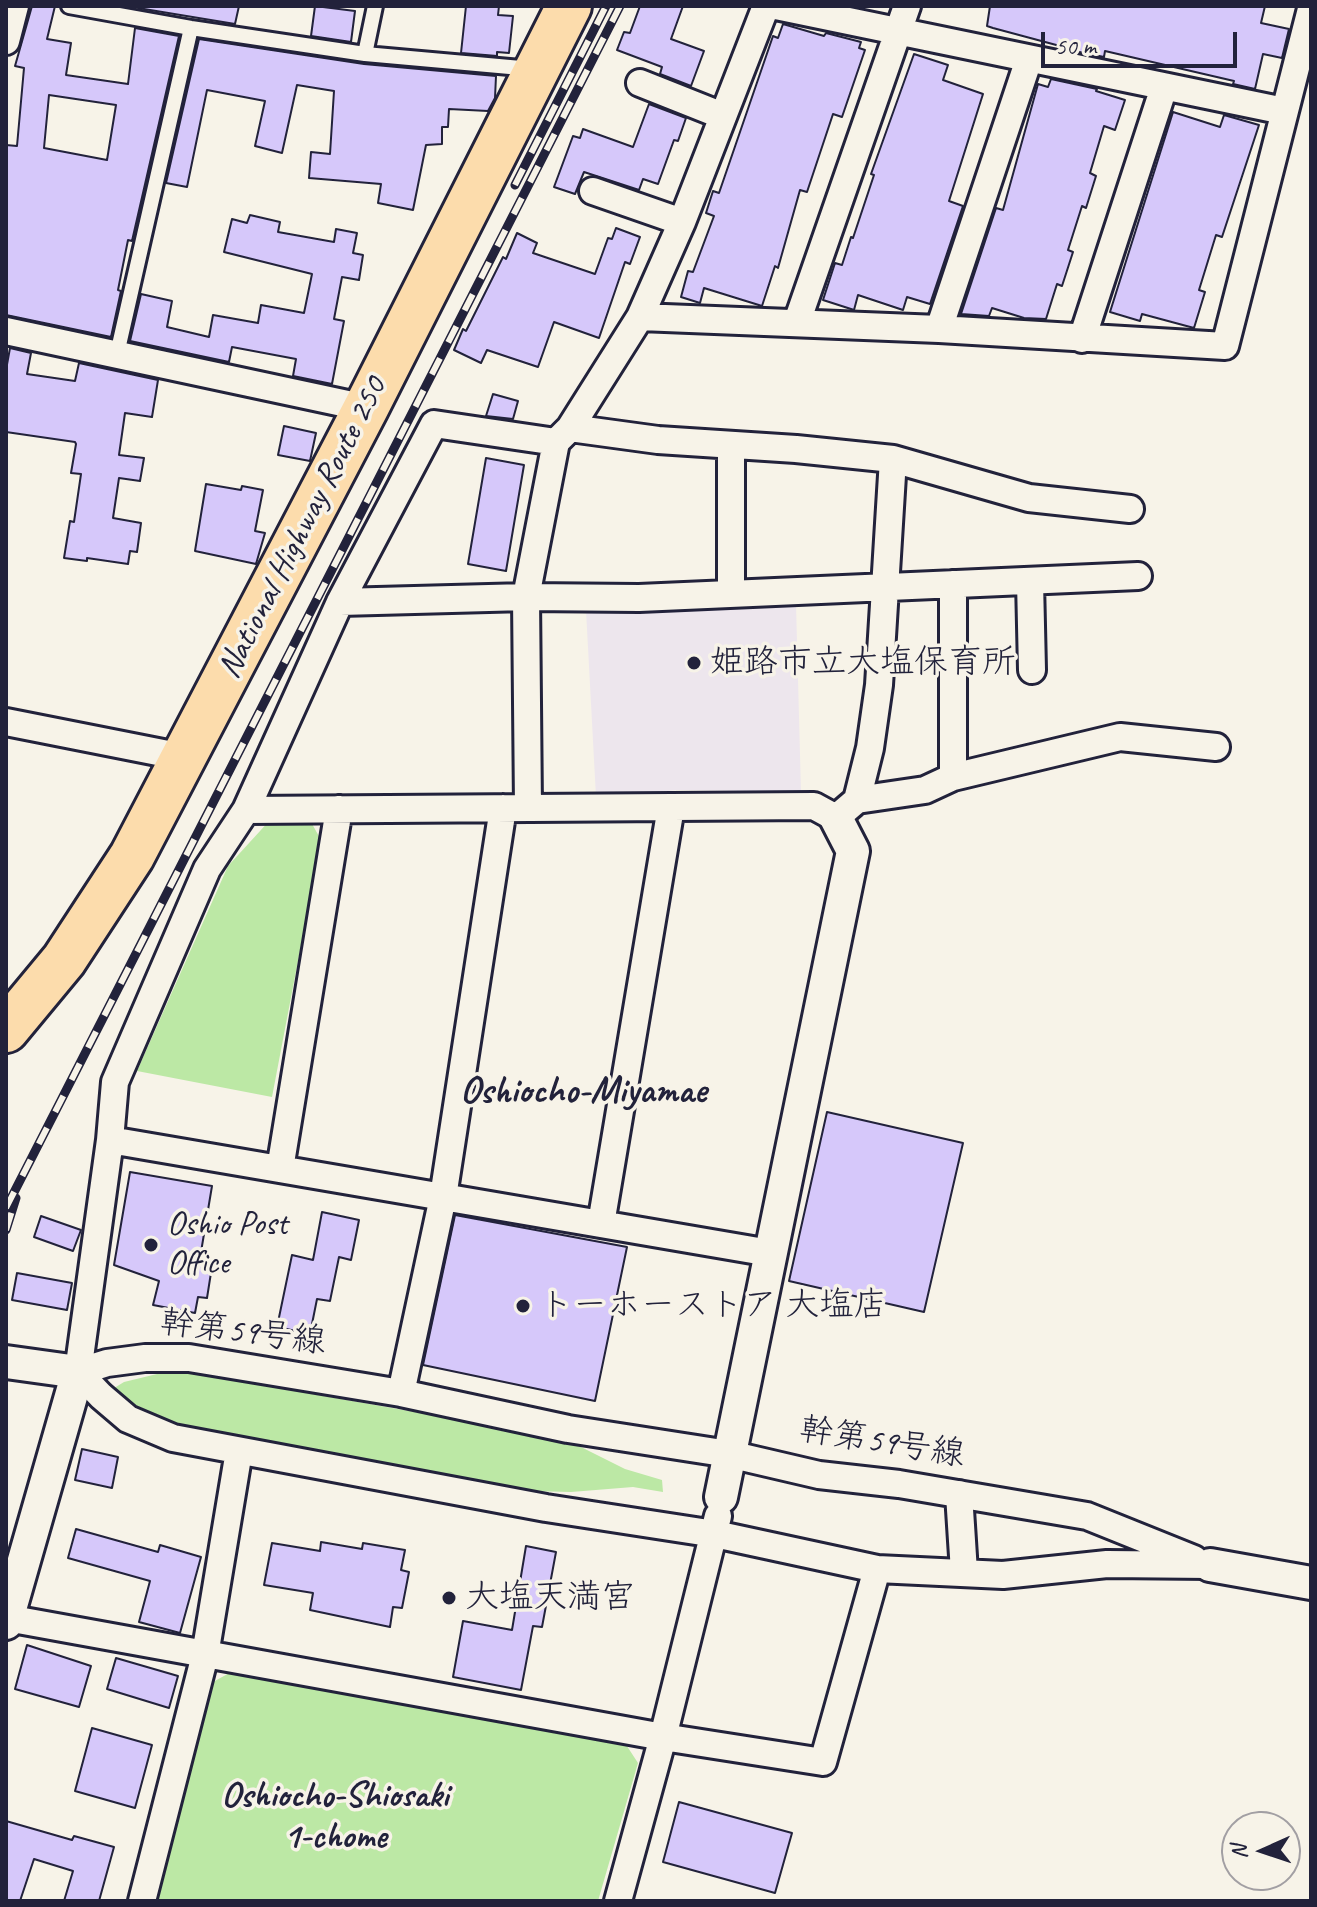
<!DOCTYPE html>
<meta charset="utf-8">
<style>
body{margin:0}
#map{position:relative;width:1317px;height:1907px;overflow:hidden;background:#f7f3e8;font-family:Caveat,sans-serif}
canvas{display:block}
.frame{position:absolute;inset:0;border:8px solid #22223b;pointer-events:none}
.north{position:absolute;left:1221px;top:1811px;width:80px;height:80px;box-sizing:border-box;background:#f7f3e8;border:2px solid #a29fa3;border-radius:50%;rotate:267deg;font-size:22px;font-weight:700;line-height:32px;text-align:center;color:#22223b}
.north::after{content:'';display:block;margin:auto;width:28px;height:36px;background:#22223b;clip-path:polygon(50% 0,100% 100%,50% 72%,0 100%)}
.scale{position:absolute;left:1041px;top:32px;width:196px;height:36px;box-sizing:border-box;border:4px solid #22223b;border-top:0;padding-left:10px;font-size:24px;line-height:28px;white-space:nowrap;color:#22223b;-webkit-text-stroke:6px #f7f3e8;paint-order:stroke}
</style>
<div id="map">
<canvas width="1317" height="1907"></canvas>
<div class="frame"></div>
<div class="north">N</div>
<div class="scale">50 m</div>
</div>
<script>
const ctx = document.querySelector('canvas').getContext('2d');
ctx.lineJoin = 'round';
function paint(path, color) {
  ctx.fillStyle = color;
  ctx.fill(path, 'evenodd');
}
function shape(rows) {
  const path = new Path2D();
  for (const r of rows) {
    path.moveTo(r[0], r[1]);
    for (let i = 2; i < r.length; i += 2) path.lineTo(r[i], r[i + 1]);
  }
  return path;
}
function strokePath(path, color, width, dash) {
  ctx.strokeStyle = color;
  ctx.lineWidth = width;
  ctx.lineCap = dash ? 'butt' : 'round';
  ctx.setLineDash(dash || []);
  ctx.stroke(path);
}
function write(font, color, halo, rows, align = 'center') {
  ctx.font = font + ' Caveat,"Klee One",sans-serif';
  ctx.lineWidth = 7;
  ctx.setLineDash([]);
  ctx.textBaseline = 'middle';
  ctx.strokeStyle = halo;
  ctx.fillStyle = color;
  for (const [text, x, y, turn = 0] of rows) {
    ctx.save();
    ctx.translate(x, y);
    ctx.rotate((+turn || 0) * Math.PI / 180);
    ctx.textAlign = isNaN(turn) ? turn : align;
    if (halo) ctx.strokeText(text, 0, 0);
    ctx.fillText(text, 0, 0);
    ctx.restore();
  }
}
const built = shape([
 [796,604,801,792,678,790,596,797,586,610]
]);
const green = shape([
 [271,819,311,822,321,840,272,1097,137,1071,228,866],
 [157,1374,199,1374,551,1436,583,1448,625,1469,662,1480,663,1492,633,1487,571,1492,529,1491,193,1430,125,1401,111,1390,124,1382],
 [233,1671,623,1740,638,1763,598,1901,158,1901,213,1682]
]);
const building = shape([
 [32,6,55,6,47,39,71,43,66,75,128,84,135,28,179,36,132,241,128,240,118,290,121,291,111,337,6,315,6,145,17,146,24,68,15,66,32,6],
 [49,95,116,105,107,160,44,148,49,95],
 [138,6,239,6,235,24,138,8,138,6],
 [315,6,355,11,351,42,311,36,315,6],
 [466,6,499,6,498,15,513,16,509,53,497,52,497,56,461,53,466,6],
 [640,6,683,6,671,39,704,51,691,86,660,74,662,67,617,50,624,32,630,33,640,6],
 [990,6,1265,6,1261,23,1289,29,1282,58,1263,54,1255,89,1233,84,1234,81,1105,51,1104,57,1060,48,1060,46,993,28,987,26,990,6],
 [783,24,824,36,826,33,861,42,859,48,865,50,842,117,833,114,807,192,800,190,778,268,775,266,762,306,704,288,700,303,681,297,688,271,693,272,714,216,706,213,713,191,719,193,773,36,778,38,783,24],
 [199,39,364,64,496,76,495,98,488,111,449,109,448,127,442,127,442,144,426,145,413,210,378,203,381,184,309,178,311,152,330,154,334,91,297,85,282,153,255,146,265,101,207,90,187,187,166,183,199,39],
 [914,54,948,65,943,80,983,94,949,201,963,206,930,304,907,297,903,310,858,295,854,310,851,309,823,300,835,263,842,265,851,237,853,238,874,175,871,174,914,54],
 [1051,79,1097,89,1096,91,1125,100,1115,130,1104,126,1090,173,1096,176,1086,208,1082,206,1068,250,1073,252,1062,286,1057,284,1046,319,1024,318,992,308,989,316,961,314,996,208,1003,210,1038,84,1048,87,1051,79],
 [649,104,686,118,678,141,674,140,658,184,643,179,639,190,584,172,575,194,554,187,573,136,580,138,583,129,633,147,649,104],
 [1173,112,1220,127,1224,115,1259,125,1222,237,1216,235,1199,290,1205,292,1194,328,1142,314,1140,321,1110,312,1173,112],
 [250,215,280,222,278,232,334,242,336,229,357,233,353,253,363,255,359,280,342,277,334,319,344,321,332,384,293,376,296,359,232,347,229,362,130,341,141,294,172,301,167,327,209,337,213,315,258,323,261,305,304,313,312,274,224,252,232,219,247,223,250,215],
 [616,228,640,237,630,264,625,262,599,338,554,322,538,367,487,350,481,363,454,350,463,329,466,331,503,257,506,259,517,233,537,243,533,253,595,274,608,238,612,239,616,228],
 [10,348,31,353,27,374,75,381,79,363,158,380,152,417,125,413,119,455,144,458,140,481,119,478,113,518,141,523,137,552,130,551,128,564,87,558,87,561,64,558,70,521,74,522,81,474,71,473,76,444,75,442,6,432,6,370,10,348],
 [493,394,518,401,513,419,486,416,493,394],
 [284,426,316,433,310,461,278,455,284,426],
 [486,458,524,465,506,571,468,564,486,458],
 [206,484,241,490,242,486,263,490,255,531,265,533,256,564,195,551,206,484],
 [827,1112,963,1143,924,1312,789,1281,827,1112],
 [130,1172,212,1186,200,1258,213,1260,207,1298,198,1297,195,1313,153,1305,159,1281,114,1265,130,1172],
 [322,1212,359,1220,351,1260,339,1257,330,1301,317,1299,310,1334,277,1327,292,1255,313,1260,322,1212],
 [455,1215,627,1247,595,1401,423,1365,455,1215],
 [41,1216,81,1230,73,1251,34,1237,41,1216],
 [17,1273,72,1283,67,1310,12,1300,17,1273],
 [82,1449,118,1457,112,1488,75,1480,82,1449],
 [76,1529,158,1552,160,1545,201,1557,180,1633,139,1622,150,1581,68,1558,76,1529],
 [321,1542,362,1549,363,1543,405,1550,401,1570,409,1572,402,1608,393,1607,390,1627,310,1610,313,1593,264,1585,272,1543,320,1551,321,1542],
 [526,1546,556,1552,542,1627,533,1626,521,1690,453,1677,463,1621,512,1630,526,1546],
 [27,1645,91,1666,79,1707,15,1689,27,1645],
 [116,1658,178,1676,169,1708,107,1689,116,1658],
 [92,1728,152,1745,135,1808,75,1791,92,1728],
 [679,1802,792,1833,775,1893,663,1862,679,1802],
 [6,1821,72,1840,74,1836,114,1847,99,1901,64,1901,73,1871,34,1859,20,1901,6,1901,6,1821]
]);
const service = shape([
 [69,6,191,28,365,54,532,69],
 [365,54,375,6],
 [117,354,191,28]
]);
const minor = shape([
 [776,6,1284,111],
 [6,41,15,6],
 [640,83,723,116],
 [593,191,682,222],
 [640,317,939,329,1225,346,1311,9],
 [797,322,907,6],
 [939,329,1029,59],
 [6,331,366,408],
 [1082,339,1164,87],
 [570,428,658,440,796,449,893,459,1029,498,1130,509],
 [1030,581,1032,670],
 [953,584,953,777],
 [731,594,731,445],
 [340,602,526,597,639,598,1138,576],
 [6,722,183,757],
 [857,800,925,790,953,777,1120,737,1216,747],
 [528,808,526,597,556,442,570,428,640,317,682,222,766,6],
 [246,810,340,602,434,424,556,442],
 [110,1140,770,1253],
 [280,1169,339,809],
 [601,1224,671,807],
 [78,1372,110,1140,115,1082,207,869,246,810,814,806,836,818,857,800,870,748,879,685,893,459],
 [78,1372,101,1396,128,1419,173,1438,546,1508,715,1534,877,1569,1003,1575,1107,1564,1210,1565],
 [78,1372,107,1363,145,1358,189,1358,401,1393,568,1429,729,1454,819,1475,899,1484,1087,1516,1194,1559],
 [401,1393,443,1197,503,808],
 [959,1494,964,1572],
 [7,1618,663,1737,823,1762,877,1569],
 [142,1901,205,1655,239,1451],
 [618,1901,663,1737,718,1516]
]);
const tertiary = shape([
 [6,1362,78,1372,6,1623],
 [721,1497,853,851,836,818],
 [1210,1565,1311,1583]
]);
const trunk = shape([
 [6,1030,64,960,132,856,366,408,569,6]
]);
const rail = shape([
 [515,185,606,6],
 [6,1208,620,6],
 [6,1230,16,1198]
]);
const markers = [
 [694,663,8,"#22223b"],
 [151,1245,8,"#22223b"],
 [523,1306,8,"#22223b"],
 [449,1598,8,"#22223b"]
];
const streetNames = [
 ["National Highway Route 250",303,528,-63],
 ["幹第59号線",243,1333,7],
 ["幹第59号線",882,1443,9]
];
const poiNames = [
 ["姫路市立大塩保育所",710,663],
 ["Oshio Post",167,1225],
 ["Office",167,1264],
 ["トーホーストア 大塩店",539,1306],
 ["大塩天満宮",465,1598]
];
const neighbourhoodNames = [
 ["Oshiocho-Shiosaki",335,1797],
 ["1-chome",335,1838]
];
const quarterNames = [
 ["Oshiocho-Miyamae",583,1092]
];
paint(built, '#ede6ed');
paint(green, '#bce8a5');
paint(building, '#d6c8fa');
strokePath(building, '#22223b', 2);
strokePath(service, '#22223b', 20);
strokePath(minor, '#22223b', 32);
strokePath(tertiary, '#22223b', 38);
strokePath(trunk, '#22223b', 50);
strokePath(service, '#f7f3e8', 14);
strokePath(minor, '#f7f3e8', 26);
strokePath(tertiary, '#f7f3e8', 32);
strokePath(trunk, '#fcdcac', 44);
strokePath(rail, '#22223b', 9);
strokePath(rail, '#f7f3e8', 6, [18]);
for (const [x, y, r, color] of markers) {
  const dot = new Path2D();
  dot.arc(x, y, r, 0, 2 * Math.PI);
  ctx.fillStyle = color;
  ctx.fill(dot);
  strokePath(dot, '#f7f3e8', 3);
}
write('34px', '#22223b', '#f7f3e8', streetNames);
write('34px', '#22223b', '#f7f3e8', poiNames, 'left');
write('bold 36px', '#22223b', '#f7f3e8', neighbourhoodNames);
write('bold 38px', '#22223b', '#f7f3e8', quarterNames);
</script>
